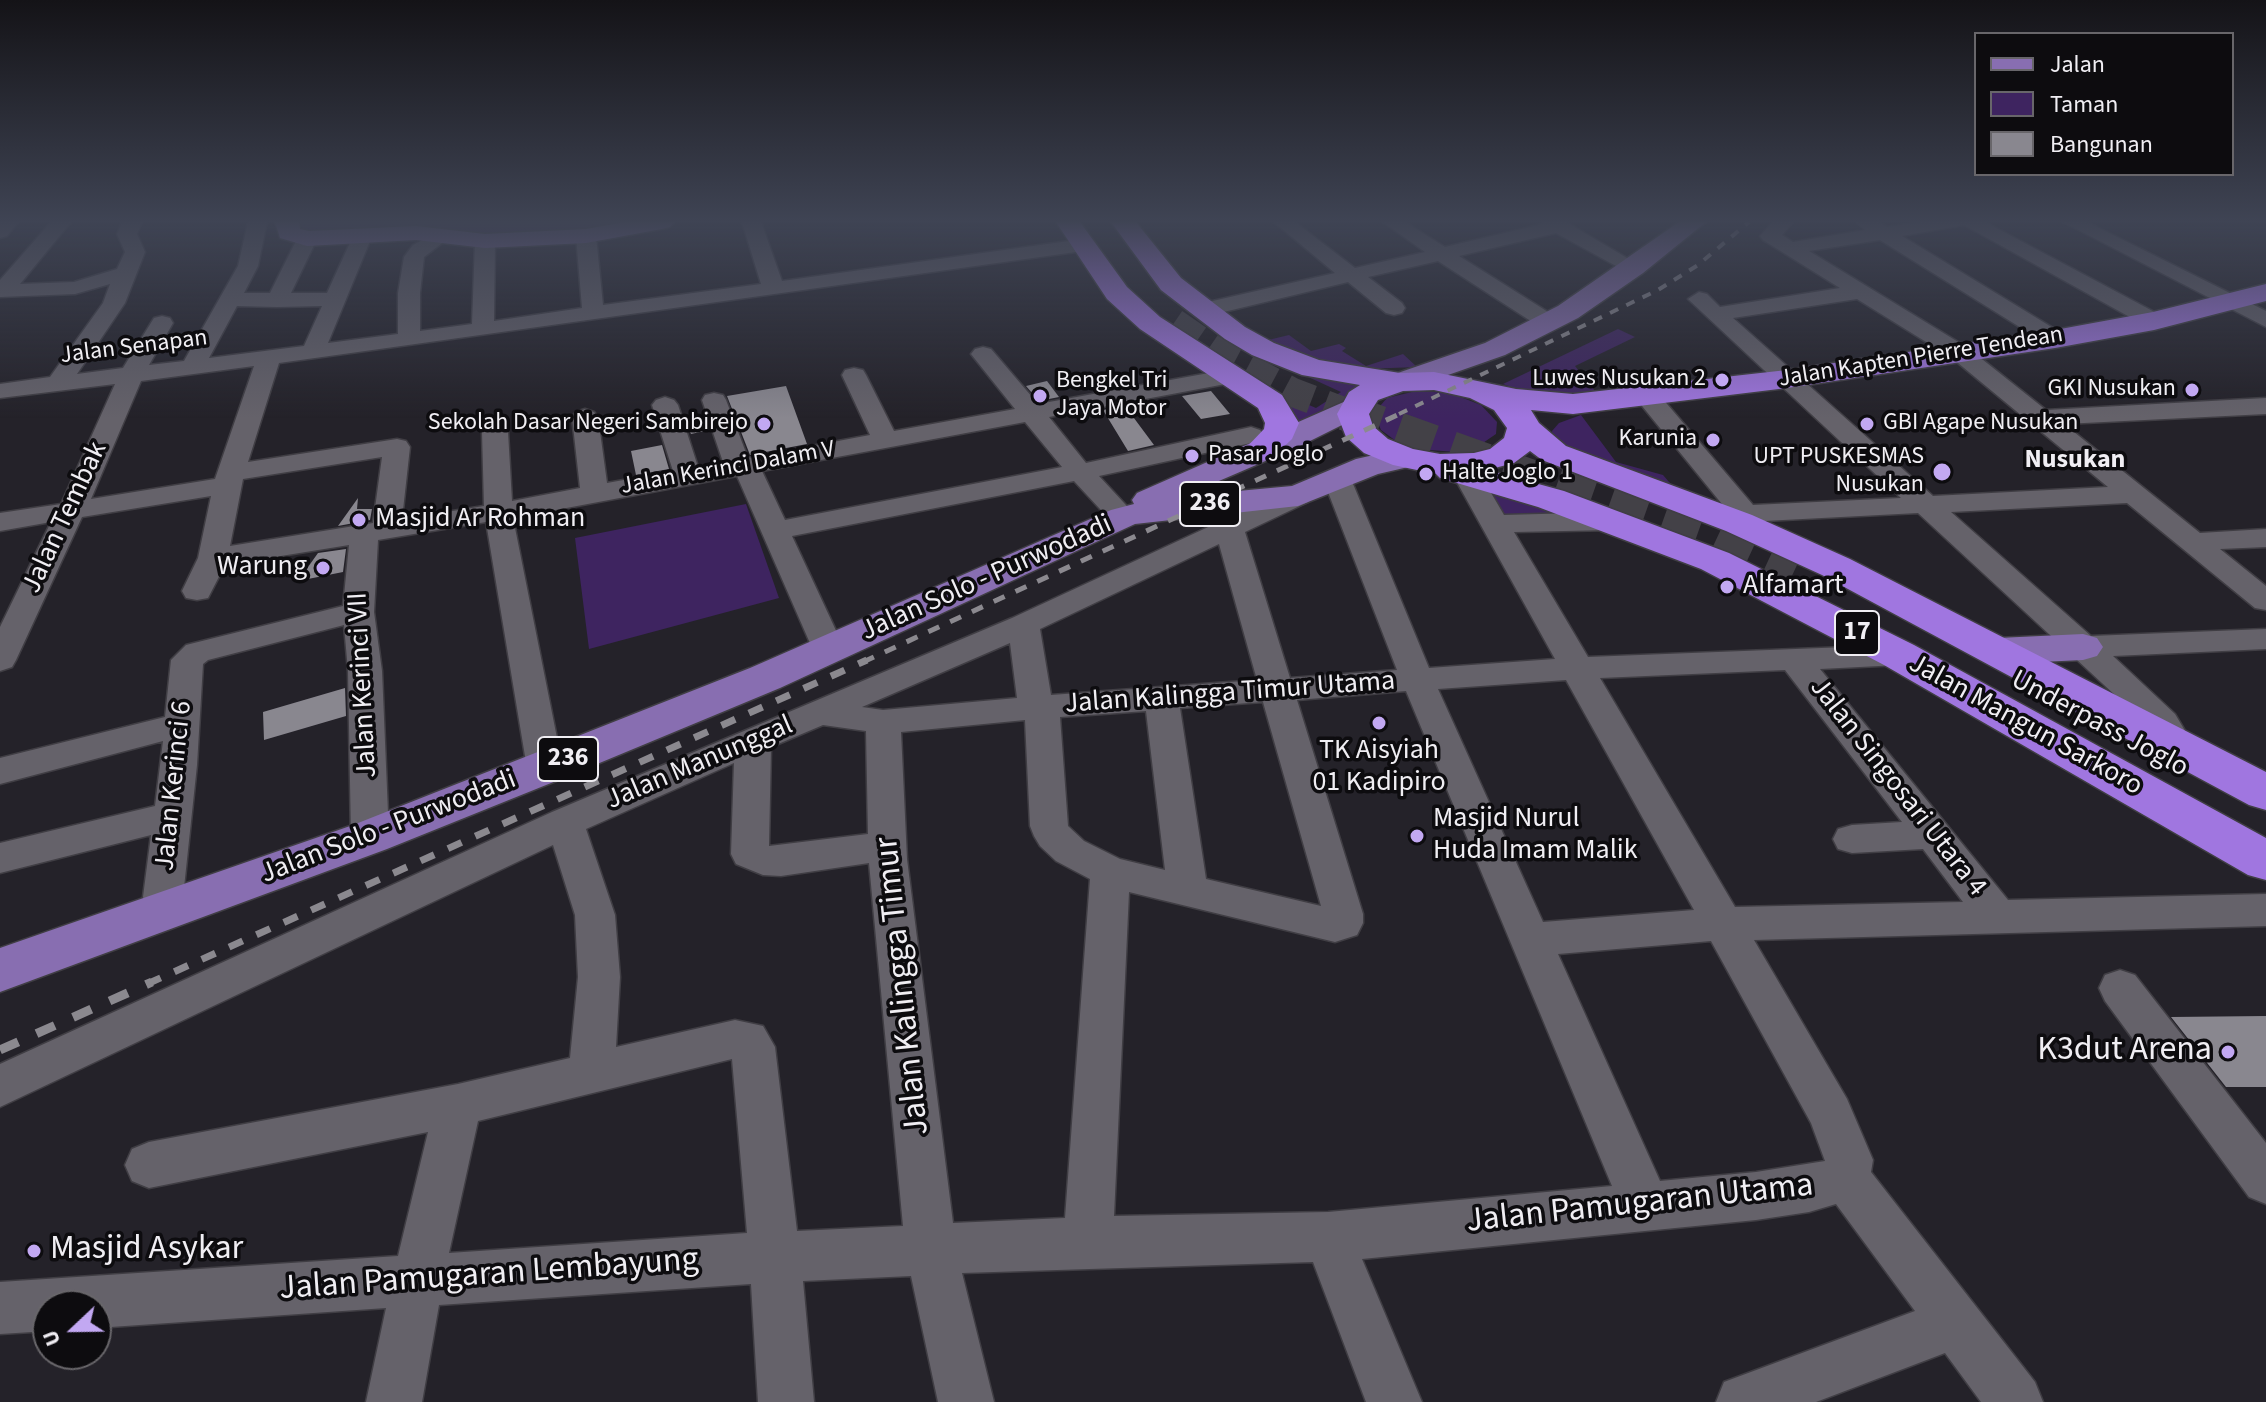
<!DOCTYPE html>
<style>
body{margin:0}
#map{position:relative;width:2266px;height:1402px;overflow:hidden;background:#242229;font-family:"Source Sans 3",sans-serif}
canvas{display:block}
.legend{position:absolute;left:1974px;top:32px;width:260px;height:144px;box-sizing:border-box;background:#0d0c0f;border:2px solid #68666a;margin:0;padding:10px 14px;list-style:none;font-size:24px;color:#f0eef3}
.legend li{display:flex;align-items:center;gap:16px;height:40px}
.legend b{width:40px;border:2px solid #68666a}
.north{position:absolute;left:32px;top:1290px;width:80px;height:80px;box-sizing:border-box;background:#0d0c0f;border:2px solid #68666a;border-radius:50%;rotate:248deg;font-size:22px;font-weight:700;line-height:32px;text-align:center;color:#f0eef3}
.north::after{content:'';display:block;margin:auto;width:28px;height:36px;background:#c2a8f2;clip-path:polygon(50% 0,100% 100%,50% 72%,0 100%)}
</style>
<div id="map">
<canvas width="2266" height="1402"></canvas>
<ul class="legend">
<li><b style="height:10px;background:#886eb1"></b>Jalan</li>
<li><b style="height:22px;background:#3e2460"></b>Taman</li>
<li><b style="height:22px;background:#89878f"></b>Bangunan</li>
</ul>
<div class="north">U</div>
</div>
<script>
const ctx = document.querySelector('canvas').getContext('2d');
ctx.lineJoin = 'round';
function paint(path, color) {
  ctx.fillStyle = color;
  ctx.fill(path, 'evenodd');
}
function shape(rows) {
  const path = new Path2D();
  for (const r of rows) {
    path.moveTo(r[0], r[1]);
    for (let i = 2; i < r.length; i += 2) path.lineTo(r[i], r[i + 1]);
  }
  return path;
}
function strokePath(path, color, width, dash) {
  ctx.strokeStyle = color;
  ctx.lineWidth = width;
  ctx.lineCap = dash ? 'butt' : 'round';
  ctx.setLineDash(dash || []);
  ctx.stroke(path);
}
function write(font, color, halo, rows, align = 'center') {
  ctx.font = font + ' "Source Sans 3",sans-serif';
  ctx.lineWidth = 7;
  ctx.setLineDash([]);
  ctx.textBaseline = 'middle';
  ctx.strokeStyle = halo;
  ctx.fillStyle = color;
  for (const [text, x, y, turn = 0] of rows) {
    ctx.save();
    ctx.translate(x, y);
    ctx.rotate((+turn || 0) * Math.PI / 180);
    ctx.textAlign = isNaN(turn) ? turn : align;
    if (halo) ctx.strokeText(text, 0, 0);
    ctx.fillText(text, 0, 0);
    ctx.restore();
  }
}
const green = shape([
 [298,222,635,222,611,228,536,235,304,231],
 [1618,329,1635,337,1575,366,1595,391,1562,395,1519,390,1503,384],
 [1289,335,1311,351,1339,344,1346,348,1342,351,1366,366,1403,354,1417,367,1364,369,1305,358,1264,341],
 [1269,359,1362,380,1363,387,1298,424,1264,386,1316,408,1341,392],
 [1416,391,1450,393,1481,405,1497,422,1496,434,1477,447,1455,452,1418,449,1396,441,1381,430,1374,413,1387,398],
 [1581,415,1616,462,1663,475,1676,490,1571,453,1553,437,1552,431,1559,423],
 [1490,491,1577,518,1509,519,1492,504],
 [746,504,779,598,589,649,575,538]
]);
const building = shape([
 [1047,381,1059,397,1039,401,1026,386],
 [786,386,807,444,750,455,727,396],
 [1211,391,1230,414,1201,419,1182,396],
 [1125,406,1154,445,1128,451,1103,410],
 [704,415,709,430,691,434,685,418],
 [662,445,669,469,636,475,631,451],
 [358,498,357,509,372,509,370,520,338,526],
 [346,549,343,572,298,581,318,553],
 [345,688,346,716,264,740,263,712],
 [2266,1016,2266,1087,2226,1087,2171,1017]
]);
const highwayTunnelFar1 = shape([
 [1174,323,1215,351,1292,392,1350,414]
]);
const highwayTunnel = shape([
 [1345,412,1700,538,1790,580]
]);
const minor = shape([
 [0,222,18,222,7,236,0,238,0,222],
 [51,222,71,222,20,284,74,282,117,269,125,252,117,234,122,222,142,222,137,234,145,252,125,303,77,374,123,368,154,318,162,316,170,318,173,323,149,365,184,361,238,266,248,222,267,222,258,266,244,293,270,293,297,239,307,233,317,239,291,293,327,293,355,232,362,230,372,236,328,343,398,334,398,293,404,257,413,245,440,231,450,237,424,257,420,293,420,331,472,324,475,241,485,235,495,241,494,321,582,308,576,236,586,230,596,236,603,305,761,284,742,222,761,222,782,281,1083,239,1093,245,1083,251,279,363,248,462,397,439,406,441,410,447,402,519,484,506,482,432,486,427,495,424,504,427,508,432,512,501,580,488,572,417,576,412,585,409,594,412,598,417,607,483,673,471,652,405,656,400,665,397,674,400,678,405,698,467,723,462,702,400,705,395,714,393,723,395,726,400,748,458,870,435,842,375,845,370,854,368,863,370,866,375,894,431,1015,409,971,354,975,349,983,347,991,349,1038,404,1231,369,1240,371,1243,376,1240,381,1231,383,1049,417,1086,463,1251,427,1260,430,1264,435,1260,440,1251,443,1099,476,1137,517,1133,523,1123,526,1113,523,1074,481,792,536,845,650,840,657,829,660,818,657,813,650,737,476,513,518,563,768,558,777,545,781,532,777,527,768,486,522,378,540,374,612,382,671,389,837,383,847,370,851,357,847,351,837,348,671,344,625,208,660,203,664,197,765,183,897,186,912,180,923,166,928,152,923,143,897,151,835,0,873,0,843,155,806,163,741,0,784,0,758,165,717,171,660,186,645,343,606,349,545,225,565,208,598,197,600,186,598,182,591,198,558,211,496,82,517,16,660,12,667,0,671,0,627,51,522,0,531,0,513,61,504,115,384,0,398,0,384,50,377,103,303,110,284,75,294,0,297,0,280,51,222],
 [237,306,277,307,322,306,304,346,209,358,237,306],
 [254,366,215,479,91,499,141,381,254,366],
 [1025,422,1062,467,785,520,762,471,1025,422],
 [382,457,373,523,230,546,243,479,382,457],
 [1274,222,1295,222,1355,268,1425,252,1383,222,1405,222,1445,247,1543,224,1542,222,1566,222,1644,268,1641,272,1627,272,1556,233,1459,256,1556,317,1559,322,1556,327,1548,329,1540,327,1438,261,1368,277,1402,303,1405,308,1402,313,1394,315,1386,313,1348,282,1203,317,1195,315,1192,310,1195,305,1335,273,1274,222],
 [1773,222,1793,222,1782,235,1793,242,1865,230,1856,222,1878,222,1887,227,1922,222,1985,222,2162,316,2165,321,2162,326,2146,326,1964,225,1902,236,2063,334,2067,339,2063,344,2047,344,1880,240,1809,251,1968,348,2046,410,2266,398,2266,414,2064,424,2200,533,2266,529,2266,547,2220,549,2266,586,2266,610,2255,608,2127,503,1951,512,2091,636,2266,629,2266,649,2113,656,2175,714,2187,734,2177,749,2165,752,2153,749,2147,740,2151,734,2149,728,2129,708,1918,513,1745,522,1735,520,1638,401,1635,396,1638,391,1656,391,1753,505,1901,498,1688,299,1699,292,1707,294,1720,307,1840,288,1763,240,1760,236,1773,222],
 [1857,299,1952,358,2108,487,1933,496,1733,318,1857,299],
 [2063,222,2087,222,2266,311,2266,327,2063,222],
 [1467,467,1477,469,1504,515,1614,512,1624,515,1628,521,1624,527,1614,530,1514,532,1588,657,1899,645,1911,648,1915,655,1911,662,1899,665,1820,669,2008,900,2266,894,2266,926,1754,940,1847,1099,1873,1160,1871,1172,2035,1382,2043,1402,1981,1402,1945,1353,1816,1402,1716,1402,1724,1382,1915,1311,1836,1204,1809,1212,1756,1220,1362,1259,1422,1402,1366,1402,1313,1262,962,1273,994,1402,938,1402,911,1276,803,1281,814,1402,758,1402,751,1284,439,1305,422,1402,366,1402,386,1308,96,1328,96,1306,48,1306,48,1331,0,1334,0,1282,398,1256,428,1132,149,1188,132,1181,125,1165,132,1149,149,1142,458,1084,570,1058,578,977,575,915,553,845,0,1107,0,1064,552,812,1012,618,1288,490,1298,488,1308,490,1312,496,1308,502,1245,532,1290,678,1397,670,1323,479,1327,473,1337,471,1347,473,1351,479,1429,668,1555,659,1453,475,1457,469,1467,467],
 [1219,544,1257,680,1051,695,1040,629,1219,544],
 [1010,643,1017,698,883,710,862,707,1010,643],
 [1785,670,1902,822,1852,825,1838,829,1833,839,1838,849,1852,853,1923,849,1963,902,1735,907,1600,678,1785,670],
 [1566,680,1694,910,1543,922,1438,689,1566,680],
 [1406,691,1612,1186,1328,1212,1114,1216,1129,892,1335,942,1357,935,1363,923,1363,914,1297,700,1406,691],
 [1263,702,1321,906,1206,879,1180,708,1263,702],
 [1146,711,1165,870,1120,859,1084,841,1068,826,1060,717,1146,711],
 [1025,720,1030,826,1034,836,1040,846,1056,861,1090,879,1065,1218,953,1223,907,859,901,732,1025,720],
 [823,725,866,731,868,834,769,846,771,747,823,725],
 [734,763,731,854,736,864,763,875,781,876,869,863,903,1226,797,1231,775,1047,763,1026,735,1020,616,1047,620,977,615,915,586,829,734,763],
 [1711,941,1811,1123,1825,1161,1756,1172,1660,1181,1558,954,1711,941],
 [732,1059,747,1233,449,1253,478,1121,732,1059],
 [2120,970,2135,975,2266,1143,2266,1204,2249,1197,2105,1001,2099,988,2105,975,2120,970]
]);
const major = shape([
 [275,222,299,222,300,229,309,231,416,226,485,234,586,229,625,222,674,222,670,227,662,229,586,243,485,248,416,240,307,246,280,238,275,222],
 [1679,222,1706,222,1643,273,1578,318,1505,355,1411,388,1400,391,1389,388,1385,382,1389,376,1485,343,1558,306,1679,222],
 [1355,397,1366,399,1370,406,1366,413,1298,447,1184,496,1292,486,1356,459,1405,448,1417,451,1421,458,1417,465,1378,474,1298,506,1135,524,780,688,561,779,387,849,0,992,0,948,353,825,750,668,1111,510,1134,504,1132,500,1137,493,1355,397],
 [2083,634,2097,638,2103,647,2097,656,2083,660,1998,664,1984,660,1978,651,1984,642,1998,638,2083,634]
]);
const highway = shape([
 [1056,222,1080,222,1127,287,1160,317,1282,395,1299,423,1292,439,1272,458,1260,461,1248,458,1243,451,1264,429,1265,423,1258,408,1140,329,1107,299,1056,222],
 [1111,222,1136,222,1181,278,1245,327,1274,343,1319,360,1400,373,1434,372,1516,389,1573,394,1787,370,2055,330,2153,312,2266,284,2266,301,2154,330,2055,348,1787,388,1573,414,1531,410,1539,423,1566,446,1752,515,1850,559,2266,772,2266,810,2249,805,1822,575,1726,531,1542,460,1530,451,1514,463,1487,470,1564,491,1729,553,1914,645,2266,838,2266,880,2248,875,1884,665,1701,569,1538,507,1440,478,1436,474,1393,465,1364,453,1346,437,1337,414,1349,392,1360,385,1302,375,1252,355,1225,339,1161,290,1111,222],
 [1434,390,1470,398,1494,410,1507,428,1504,438,1490,449,1474,453,1440,454,1413,449,1388,439,1373,426,1369,414,1378,400,1403,391,1434,390]
]);
const railFar3 = shape([
 [1399,414,1658,290,1698,265,1749,222]
]);
const railFar2 = shape([
 [863,662,1404,412]
]);
const railFar1 = shape([
 [147,984,867,660]
]);
const rail = shape([
 [0,1050,152,982]
]);
const markers = [
 [1722,380,8,"#c2a8f2"],
 [2192,390,8,"#c2a8f2"],
 [1040,396,8,"#c2a8f2"],
 [764,424,8,"#c2a8f2"],
 [1867,424,8,"#c2a8f2"],
 [1713,440,8,"#c2a8f2"],
 [1192,456,8,"#c2a8f2"],
 [1942,472,10,"#c2a8f2"],
 [1426,474,8,"#c2a8f2"],
 [359,520,8,"#c2a8f2"],
 [323,568,8,"#c2a8f2"],
 [1727,587,8,"#c2a8f2"],
 [1379,723,8,"#c2a8f2"],
 [1417,836,8,"#c2a8f2"],
 [2228,1052,8,"#c2a8f2"],
 [34,1251,8,"#c2a8f2"]
];
const farStreetnames = [
 ["Jalan Senapan",134,348,-7],
 ["Jalan Kapten Pierre Tendean",1921,358,-9],
 ["Jalan Kerinci Dalam V",728,469,-10]
];
const farPoinames = [
 ["Luwes Nusukan 2",1706,380],
 ["Bengkel Tri",1056,382,"left"],
 ["Jaya Motor",1056,410,"left"],
 ["GKI Nusukan",2176,390],
 ["Sekolah Dasar Negeri Sambirejo",748,424],
 ["GBI Agape Nusukan",1883,424,"left"],
 ["Karunia",1697,440],
 ["Pasar Joglo",1208,456,"left"],
 ["UPT PUSKESMAS",1924,458],
 ["Nusukan",1924,486],
 ["Halte Joglo 1",1442,474,"left"]
];
const farQuarternames = [
 ["Nusukan",2075,461]
];
const shields = [
 [1210,504,60],
 [1857,633,44],
 [568,759,60]
];
const shieldNames = [
 ["236",1210,504],
 ["17",1857,633],
 ["236",568,759]
];
const streetNames = [
 ["Jalan Tembak",66,518,-65],
 ["Jalan Solo - Purwodadi",987,579,-24],
 ["Jalan Kerinci VII",364,685,-93],
 ["Jalan Kalingga Timur Utama",1230,694,-4],
 ["Underpass Joglo",2099,725,28],
 ["Jalan Mangun Sarkoro",2025,726,29],
 ["Jalan Manunggal",700,764,-23],
 ["Jalan Kerinci 6",175,786,-84],
 ["Jalan Singosari Utara 4",1897,788,52],
 ["Jalan Solo - Purwodadi",389,828,-21]
];
const poiNames = [
 ["Masjid Ar Rohman",375,520],
 ["Warung",307,568,"right"],
 ["Alfamart",1743,587],
 ["TK Aisyiah",1379,752,"center"],
 ["01 Kadipiro",1379,784,"center"],
 ["Masjid Nurul",1433,820],
 ["Huda Imam Malik",1433,852]
];
const nearStreetnames = [
 ["Jalan Kalingga Timur",904,986,-96],
 ["Jalan Pamugaran Utama",1640,1205,-6],
 ["Jalan Pamugaran Lembayung",489,1276,-4]
];
const nearPoinames = [
 ["K3dut Arena",2212,1052],
 ["Masjid Asykar",50,1251,"left"]
];
paint(green, '#3e2460');
paint(building, '#89878f');
strokePath(highwayTunnelFar1, '#434147', 29, [29, 14]);
strokePath(highwayTunnel, '#434147', 37, [37, 19]);
strokePath(minor, '#403e44', 3);
strokePath(major, '#403e44', 3);
strokePath(highway, '#403e44', 3);
paint(minor, '#65626a');
paint(major, '#886eb1');
paint(highway, '#a076e0');
strokePath(railFar3, '#8b898f', 4, [9, 9]);
strokePath(railFar2, '#8b898f', 5, [12, 12]);
strokePath(railFar1, '#8b898f', 7, [15, 15]);
strokePath(rail, '#8b898f', 9, [20, 20]);
const sky = ctx.createLinearGradient(0, 0, 0, 418);
sky.addColorStop(0, '#141317');
sky.addColorStop(0.53, '#3f4454');
sky.addColorStop(1, '#3f445400');
ctx.fillStyle = sky;
ctx.fillRect(0, 0, 2266, 418);
for (const [x, y, r, color] of markers) {
  const dot = new Path2D();
  dot.arc(x, y, r, 0, 2 * Math.PI);
  ctx.fillStyle = color;
  ctx.fill(dot);
  strokePath(dot, '#0d0c0f', 3);
}
write('24px', '#f0eef3', '#0d0c0f', farStreetnames);
write('24px', '#f0eef3', '#0d0c0f', farPoinames, 'right');
write('bold 26px', '#f0eef3', '#0d0c0f', farQuarternames);
for (const [x, y, w] of shields) {
  const box = new Path2D();
  box.roundRect(x - w / 2, y - 22, w, 44, 6);
  ctx.fillStyle = '#0d0c0f';
  ctx.fill(box);
  strokePath(box, '#f0eef3', 2);
}
write('bold 26px', '#f0eef3', null, shieldNames);
write('28px', '#f0eef3', '#0d0c0f', streetNames);
write('28px', '#f0eef3', '#0d0c0f', poiNames, 'left');
write('34px', '#f0eef3', '#0d0c0f', nearStreetnames);
write('34px', '#f0eef3', '#0d0c0f', nearPoinames, 'right');
</script>
